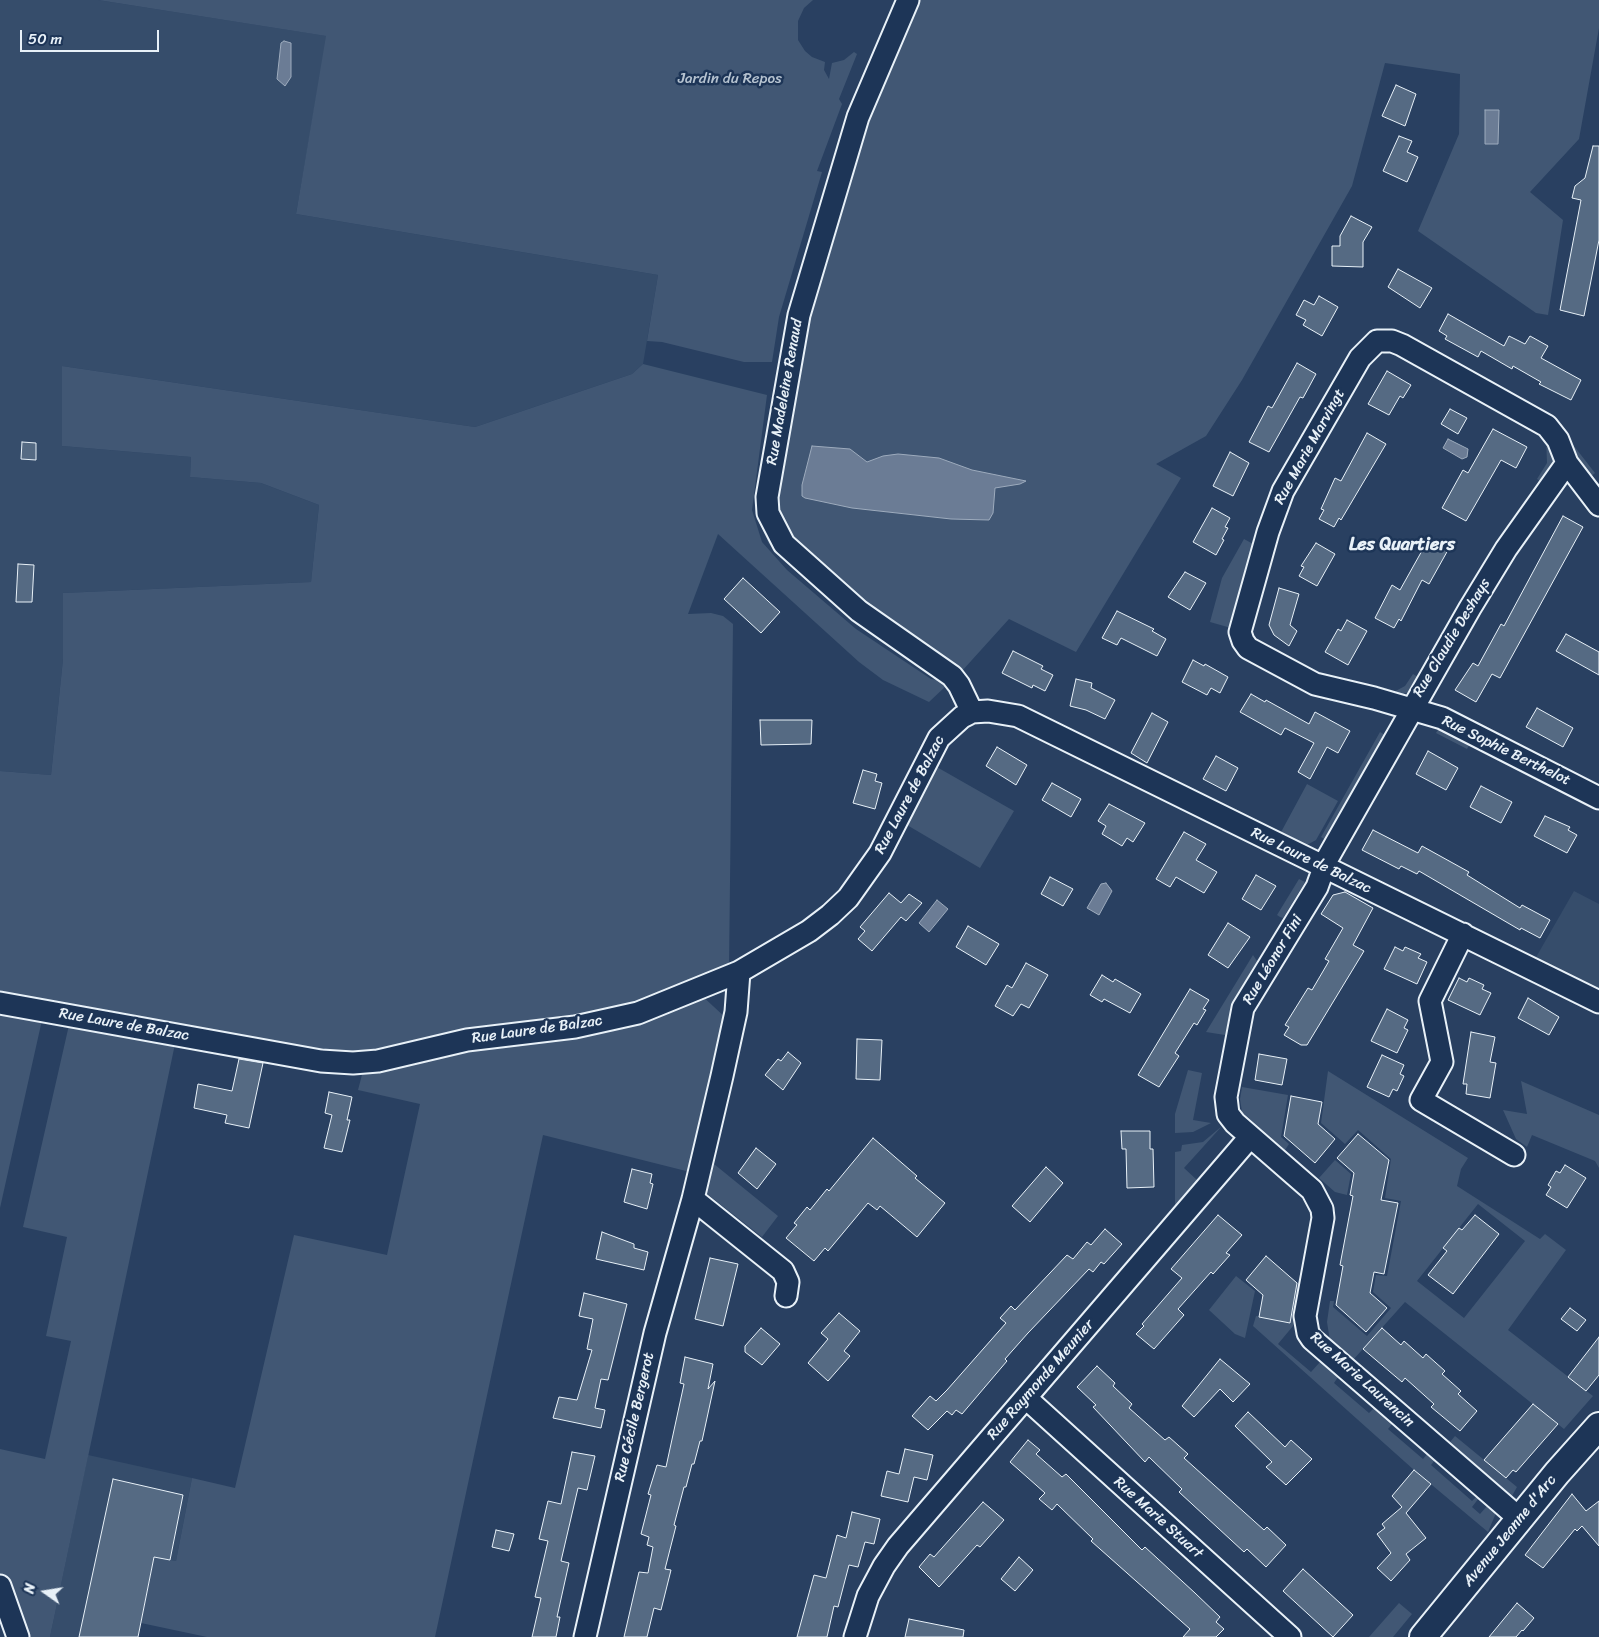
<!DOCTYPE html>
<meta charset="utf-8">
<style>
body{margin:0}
#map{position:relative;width:1599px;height:1637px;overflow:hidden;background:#294061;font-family:Sriracha,sans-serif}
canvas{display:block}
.north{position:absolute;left:20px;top:1567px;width:50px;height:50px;-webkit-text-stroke:4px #1d3557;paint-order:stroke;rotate:283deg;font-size:14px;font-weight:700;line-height:20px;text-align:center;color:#e8f1f8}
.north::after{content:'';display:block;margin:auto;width:18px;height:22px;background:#e8f1f8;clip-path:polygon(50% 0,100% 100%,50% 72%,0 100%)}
.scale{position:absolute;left:20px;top:30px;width:139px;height:22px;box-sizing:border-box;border:2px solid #e8f1f8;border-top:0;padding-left:6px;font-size:15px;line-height:18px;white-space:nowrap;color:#e8f1f8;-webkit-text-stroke:4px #1d3557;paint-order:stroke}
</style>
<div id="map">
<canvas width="1599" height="1637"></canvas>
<div class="north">N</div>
<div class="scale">50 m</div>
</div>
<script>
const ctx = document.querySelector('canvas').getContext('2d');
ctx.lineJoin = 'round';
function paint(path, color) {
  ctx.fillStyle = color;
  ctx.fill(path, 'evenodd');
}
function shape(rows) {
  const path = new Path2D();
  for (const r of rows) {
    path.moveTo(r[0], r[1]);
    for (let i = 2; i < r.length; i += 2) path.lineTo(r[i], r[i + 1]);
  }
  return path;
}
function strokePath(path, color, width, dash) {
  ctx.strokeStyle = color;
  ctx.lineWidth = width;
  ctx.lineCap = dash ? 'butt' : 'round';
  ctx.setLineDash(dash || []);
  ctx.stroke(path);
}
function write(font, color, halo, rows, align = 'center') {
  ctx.font = font + ' Sriracha,sans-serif';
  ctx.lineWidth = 5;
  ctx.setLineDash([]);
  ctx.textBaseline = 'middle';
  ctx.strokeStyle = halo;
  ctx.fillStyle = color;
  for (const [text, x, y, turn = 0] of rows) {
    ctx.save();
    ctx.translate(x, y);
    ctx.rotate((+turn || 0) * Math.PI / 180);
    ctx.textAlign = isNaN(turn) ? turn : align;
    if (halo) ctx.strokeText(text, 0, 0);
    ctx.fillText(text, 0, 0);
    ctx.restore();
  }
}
const built = shape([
 [0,0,98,0,327,36,296,214,658,275,643,364,632,374,475,427,62,366,62,446,191,457,190,477,261,483,319,505,311,582,63,593,63,659,51,775,0,771],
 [1574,891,1599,904,1599,991,1535,959],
 [88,1455,192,1478,176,1561,154,1557,138,1637,50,1637]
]);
const green = shape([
 [98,0,813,0,804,8,798,21,798,40,805,51,812,57,825,62,824,70,829,79,832,63,844,60,854,52,857,54,839,99,842,104,817,171,822,172,779,317,772,362,744,362,662,342,647,341,658,275,296,214,326,36],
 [919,0,1599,0,1599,28,1579,139,1530,192,1563,220,1548,315,1536,313,1418,231,1459,134,1460,74,1385,63,1352,186,1242,380,1206,436,1156,464,1181,478,1076,652,1009,619,962,671,900,632,794,544,780,525,775,499,806,323,868,122],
 [643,364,767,395,752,510,762,542,787,570,856,629,931,679,944,681,946,686,929,702,883,680,859,662,718,534,688,614,711,613,723,616,733,624,729,968,655,1000,370,1059,0,996,0,771,51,775,63,659,63,593,311,582,319,505,261,483,190,477,191,457,62,446,62,366,475,427,632,374],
 [773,398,775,398,762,522,771,542,777,549,935,675,875,637,791,566,769,544,759,522,757,499],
 [1546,436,1556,463,1543,483,1537,479,1547,463],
 [1567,437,1595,473,1589,478,1576,461],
 [1244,539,1255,545,1231,628,1210,622,1222,578],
 [1413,674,1420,678,1409,692,1400,695,1388,695,1405,686],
 [1440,726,1471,742,1467,749,1436,733],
 [1380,732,1387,736,1327,841,1321,837],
 [935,766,1014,811,980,868,907,825],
 [1307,784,1338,801,1316,840,1305,846,1280,834],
 [1299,879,1305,882,1283,918,1280,917,1277,915],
 [1253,955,1257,961,1233,1002,1225,1035,1206,1032],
 [699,993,727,1019,690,1172,543,1135,435,1637,207,1637,141,1623,154,1557,176,1561,192,1478,235,1488,294,1235,387,1255,420,1104,358,1090,363,1071],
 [0,1012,42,1020,0,1208],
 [69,1025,175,1044,50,1637,23,1637,0,1582,0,1449,45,1459,71,1341,46,1336,67,1237,23,1227],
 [1188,1070,1202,1073,1193,1120,1211,1123,1193,1132,1175,1133,1175,1114],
 [1328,1071,1468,1158,1461,1169,1457,1186,1540,1239,1545,1234,1566,1250,1508,1330,1593,1396,1564,1429,1405,1302,1353,1360,1330,1341,1327,1322,1330,1301,1334,1301,1333,1307,1367,1336,1391,1308,1373,1292,1376,1275,1387,1276,1401,1201,1385,1198,1391,1159,1358,1130,1345,1144,1321,1123],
 [1478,1204,1525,1241,1464,1318,1417,1281],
 [1521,1081,1599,1115,1599,1168,1595,1161,1532,1135,1527,1147,1516,1139,1503,1110,1527,1114],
 [1242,1087,1288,1095,1281,1137,1289,1144,1285,1150,1242,1112,1240,1099],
 [1222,1126,1184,1168,1197,1180,1175,1207,1175,1152,1181,1151,1182,1145,1203,1142],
 [1335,1160,1351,1174,1347,1195,1335,1192,1319,1178],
 [714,1164,778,1216,762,1237,706,1193],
 [1236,1276,1255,1291,1245,1338,1235,1334,1209,1310],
 [1301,1281,1293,1326,1278,1344,1311,1372,1320,1362,1338,1377,1334,1383,1369,1413,1374,1408,1393,1423,1388,1429,1423,1459,1428,1453,1435,1460,1431,1465,1472,1501,1477,1496,1479,1498,1472,1507,1480,1514,1487,1506,1496,1513,1488,1532,1414,1470,1253,1326,1256,1316,1290,1323,1297,1283],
 [1455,1436,1517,1487,1512,1496,1450,1442],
 [1399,1603,1412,1614,1393,1637,1369,1637]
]);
const water = shape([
 [284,41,291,43,291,77,285,86,277,79,281,43,284,41],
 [1485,110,1499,110,1498,144,1485,144,1485,110],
 [1448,439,1468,449,1467,457,1462,459,1443,448,1448,439],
 [812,446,850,449,867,462,883,456,898,454,939,458,972,470,1026,481,1020,484,995,488,993,513,989,520,951,519,852,508,805,498,802,496,802,485,812,446],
 [1106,883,1112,891,1099,915,1087,908,1101,884,1106,883],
 [937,900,948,909,929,932,919,923,937,900]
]);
const building = shape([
 [1396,85,1416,94,1405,126,1382,116,1396,85],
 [1399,136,1412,141,1407,152,1418,157,1407,182,1383,171,1399,136],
 [1593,146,1599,146,1599,240,1584,316,1560,310,1581,200,1572,198,1575,186,1585,178,1593,146],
 [1351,216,1372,227,1363,242,1363,267,1332,266,1332,246,1340,246,1340,236,1351,216],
 [1398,269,1432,288,1420,308,1388,287,1398,269],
 [1319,296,1338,307,1322,336,1303,325,1306,320,1296,315,1304,300,1314,305,1319,296],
 [1448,314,1504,346,1509,336,1525,344,1530,336,1548,346,1541,358,1581,380,1571,400,1539,384,1541,382,1513,366,1512,369,1481,351,1478,357,1445,339,1447,336,1439,331,1448,314],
 [1297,363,1316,374,1303,398,1300,397,1269,452,1249,442,1268,406,1272,408,1297,363],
 [1387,371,1411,385,1403,398,1400,396,1389,415,1368,404,1387,371],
 [1450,409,1467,418,1458,434,1441,424,1450,409],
 [1493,429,1527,447,1516,468,1501,460,1466,521,1442,508,1463,470,1468,473,1493,429],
 [1367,433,1386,444,1341,520,1339,518,1334,527,1319,519,1324,510,1321,509,1335,478,1341,481,1367,433],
 [22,442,36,443,36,460,21,459,22,442],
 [1230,452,1249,463,1233,496,1213,486,1230,452],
 [1212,508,1230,518,1225,527,1228,528,1222,539,1224,540,1216,555,1193,542,1212,508],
 [1563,516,1583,527,1500,678,1492,674,1476,702,1455,690,1473,663,1478,666,1501,624,1504,626,1563,516],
 [1428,540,1448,550,1429,584,1422,580,1401,621,1399,619,1394,628,1375,618,1392,585,1400,590,1428,540],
 [1316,543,1335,554,1317,586,1299,576,1304,567,1301,566,1316,543],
 [18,564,34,565,32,602,16,602,18,564],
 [1185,572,1206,583,1190,610,1168,597,1185,572],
 [743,578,780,612,761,633,724,599,743,578],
 [1279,588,1299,594,1290,625,1297,631,1289,646,1274,635,1269,625,1279,588],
 [1117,611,1154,629,1152,631,1166,639,1157,656,1121,638,1117,645,1102,638,1117,611],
 [1347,620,1367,631,1348,665,1325,652,1338,629,1341,631,1347,620],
 [1566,634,1599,652,1599,675,1556,651,1566,634],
 [1013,651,1043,666,1041,669,1053,675,1045,691,1033,685,1032,688,1002,673,1013,651],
 [1193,660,1204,666,1205,664,1228,677,1220,693,1211,688,1207,695,1182,682,1193,660],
 [1076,679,1092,683,1091,688,1115,700,1105,719,1086,710,1070,706,1076,679],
 [1251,694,1265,702,1266,700,1309,724,1315,712,1350,731,1338,753,1327,747,1310,779,1298,772,1314,743,1285,728,1281,735,1240,712,1251,694],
 [1537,708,1573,728,1563,747,1526,727,1537,708],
 [1152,713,1168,722,1147,763,1131,753,1152,713],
 [760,720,812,720,811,744,761,745,760,720],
 [997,747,1027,765,1016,785,986,766,997,747],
 [1428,751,1458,768,1446,790,1416,774,1428,751],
 [1216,756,1238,768,1226,791,1203,779,1216,756],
 [863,770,877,774,875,781,882,783,875,809,853,803,863,770],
 [1052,783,1081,799,1071,817,1042,800,1052,783],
 [1481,786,1512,802,1501,823,1470,807,1481,786],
 [1109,804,1145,823,1133,842,1127,838,1122,846,1102,834,1106,826,1098,821,1109,804],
 [1545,816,1570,827,1568,830,1577,835,1567,853,1534,836,1545,816],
 [1373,830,1418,853,1422,846,1469,872,1467,875,1520,908,1522,905,1550,920,1540,938,1521,928,1520,930,1419,871,1417,874,1401,866,1399,869,1362,850,1373,830],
 [1184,832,1206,844,1196,860,1217,872,1204,893,1176,877,1170,887,1156,879,1184,832],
 [1256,875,1276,886,1261,910,1242,899,1256,875],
 [1050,877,1073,889,1063,906,1041,894,1050,877],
 [1345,892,1373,908,1353,945,1364,951,1307,1045,1301,1045,1284,1035,1289,1027,1285,1025,1308,988,1312,990,1329,961,1325,959,1343,928,1321,914,1333,895,1345,892],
 [889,893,901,903,909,894,922,903,906,921,901,917,872,951,858,939,865,931,860,927,889,893],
 [1228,923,1250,937,1228,968,1208,955,1228,923],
 [968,926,999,944,986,965,956,947,968,926],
 [1395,947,1403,951,1405,947,1421,954,1418,958,1427,962,1417,984,1384,969,1395,947],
 [1026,963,1048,975,1029,1008,1021,1004,1013,1016,995,1006,1007,985,1012,988,1026,963],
 [1102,975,1113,982,1115,979,1141,994,1130,1013,1104,999,1102,1002,1090,995,1102,975],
 [1459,978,1467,982,1469,978,1484,985,1482,989,1491,993,1480,1015,1448,1000,1459,978],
 [1190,989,1209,1000,1203,1009,1206,1010,1197,1025,1194,1023,1175,1053,1179,1056,1159,1087,1138,1075,1190,989],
 [1528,998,1559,1017,1549,1035,1518,1018,1528,998],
 [1387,1009,1408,1020,1404,1028,1408,1030,1397,1053,1371,1041,1387,1009],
 [1471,1032,1495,1037,1490,1062,1496,1063,1490,1098,1466,1094,1467,1084,1463,1084,1471,1032],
 [857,1039,882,1040,880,1080,856,1079,857,1039],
 [788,1052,801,1063,783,1090,765,1075,778,1059,781,1061,788,1052],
 [1259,1054,1287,1059,1282,1085,1255,1080,1259,1054],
 [1382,1055,1404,1065,1400,1074,1404,1076,1397,1091,1393,1089,1389,1097,1367,1087,1382,1055],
 [239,1059,263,1063,249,1128,225,1123,227,1115,194,1108,198,1084,232,1091,239,1059],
 [329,1092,352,1097,347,1120,350,1120,342,1152,324,1148,332,1115,325,1113,329,1092],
 [1291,1096,1322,1102,1318,1124,1335,1139,1315,1163,1284,1136,1291,1096],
 [1121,1131,1150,1131,1150,1149,1153,1149,1154,1187,1127,1188,1126,1149,1122,1149,1121,1131],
 [1358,1134,1389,1160,1381,1200,1398,1203,1384,1274,1374,1272,1370,1293,1387,1308,1366,1332,1336,1305,1343,1266,1340,1265,1353,1196,1350,1195,1354,1173,1337,1158,1358,1134],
 [873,1138,917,1176,915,1178,945,1203,917,1237,880,1206,877,1210,868,1203,828,1251,825,1248,814,1261,786,1238,797,1225,794,1223,807,1207,810,1210,827,1189,829,1191,873,1138],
 [756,1148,776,1164,757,1189,738,1173,756,1148],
 [1565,1165,1586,1178,1567,1208,1546,1195,1551,1187,1548,1185,1556,1171,1560,1173,1565,1165],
 [1046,1167,1063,1183,1030,1222,1012,1206,1046,1167],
 [632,1169,652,1174,650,1183,653,1184,647,1209,624,1202,632,1169],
 [1218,1215,1242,1235,1226,1253,1230,1255,1213,1274,1211,1272,1178,1309,1184,1315,1154,1349,1136,1334,1144,1326,1142,1324,1182,1278,1171,1269,1218,1215],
 [1475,1215,1499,1234,1453,1294,1428,1275,1447,1251,1443,1248,1459,1228,1462,1230,1475,1215],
 [1105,1229,1122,1244,1104,1264,1101,1262,1093,1272,1089,1269,1028,1333,1005,1359,1007,1361,962,1414,956,1410,952,1415,947,1411,928,1430,912,1416,930,1396,936,1401,947,1390,1006,1323,1000,1318,1011,1306,1015,1310,1067,1255,1073,1259,1087,1242,1091,1245,1105,1229],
 [602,1232,634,1244,634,1248,648,1252,644,1270,596,1259,602,1232],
 [1266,1256,1297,1283,1290,1323,1259,1317,1263,1295,1246,1280,1266,1256],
 [710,1258,738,1264,723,1326,695,1319,710,1258],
 [584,1293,627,1304,608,1380,601,1379,595,1408,605,1410,601,1428,553,1418,559,1397,577,1400,592,1350,587,1349,593,1319,579,1316,584,1293],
 [1570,1308,1586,1320,1577,1331,1561,1319,1570,1308],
 [839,1313,860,1331,844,1351,850,1356,828,1381,808,1363,828,1339,821,1333,839,1313],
 [761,1328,780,1344,762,1365,745,1352,745,1346,761,1328],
 [1382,1328,1401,1345,1404,1341,1423,1358,1426,1354,1445,1371,1442,1374,1461,1391,1458,1394,1477,1411,1460,1431,1431,1407,1434,1404,1405,1378,1402,1382,1363,1349,1382,1328],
 [1599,1337,1599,1375,1586,1391,1568,1377,1599,1337],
 [685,1357,713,1364,708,1389,715,1381,702,1441,700,1441,694,1464,692,1464,686,1487,684,1487,674,1525,676,1526,665,1569,671,1570,661,1610,654,1608,647,1637,624,1637,639,1572,648,1573,653,1547,647,1545,649,1537,641,1534,651,1495,648,1494,657,1465,666,1467,684,1384,680,1383,685,1357],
 [1220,1359,1250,1384,1233,1402,1220,1389,1194,1417,1182,1406,1220,1359],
 [1097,1366,1115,1383,1113,1386,1132,1404,1129,1408,1165,1440,1169,1437,1188,1454,1184,1458,1264,1530,1267,1527,1286,1545,1266,1567,1247,1549,1244,1552,1179,1492,1182,1489,1149,1457,1145,1462,1093,1407,1096,1405,1077,1387,1097,1366],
 [1533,1404,1558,1424,1516,1472,1513,1470,1506,1478,1484,1460,1533,1404],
 [1248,1412,1285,1447,1291,1440,1312,1459,1286,1485,1266,1467,1272,1462,1235,1426,1248,1412],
 [1028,1440,1040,1450,1036,1454,1062,1477,1066,1474,1142,1550,1145,1547,1195,1593,1220,1617,1216,1622,1224,1629,1216,1637,1183,1637,1190,1629,1091,1541,1093,1539,1057,1504,1052,1510,1039,1499,1045,1493,1010,1462,1028,1440],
 [905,1449,933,1455,927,1480,914,1477,908,1502,881,1496,887,1471,899,1474,905,1449],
 [572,1452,595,1456,587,1490,578,1488,561,1561,569,1563,557,1617,560,1617,556,1637,532,1637,541,1598,535,1597,548,1541,539,1539,548,1501,561,1504,572,1452],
 [1414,1470,1431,1484,1406,1513,1426,1538,1406,1554,1410,1560,1391,1581,1377,1568,1391,1553,1377,1534,1385,1528,1382,1524,1402,1507,1392,1496,1414,1470],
 [113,1479,183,1495,170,1560,154,1557,138,1637,79,1637,113,1479],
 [1572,1494,1586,1511,1599,1501,1599,1546,1582,1526,1577,1531,1575,1529,1543,1568,1525,1555,1572,1494],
 [983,1502,1004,1520,980,1547,977,1545,939,1587,919,1567,930,1554,934,1557,983,1502],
 [852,1512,880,1519,874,1544,865,1542,858,1567,849,1565,838,1607,834,1606,827,1637,797,1637,814,1575,826,1578,837,1535,846,1538,852,1512],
 [496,1530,514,1534,509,1551,492,1547,496,1530],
 [1019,1557,1033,1570,1015,1591,1001,1579,1019,1557],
 [1303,1569,1353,1615,1333,1637,1283,1591,1303,1569],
 [1517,1603,1534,1618,1523,1631,1522,1630,1516,1637,1489,1637,1517,1603],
 [909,1619,964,1630,963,1637,905,1637,909,1619]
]);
const minor = shape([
 [908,0,858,117,799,315,767,497,768,513,784,544,859,611,952,676,959,685,972,712],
 [1599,505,1567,463,1558,440,1547,426,1402,345,1392,341,1377,341,1360,358,1283,491,1268,532,1240,632,1243,641,1248,648,1315,684,1374,698,1442,718,1599,798],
 [1463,934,1430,1001,1442,1062,1421,1100,1514,1155],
 [0,1003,321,1061,353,1063,378,1061,467,1040,575,1027,638,1013,739,972,809,931,830,915,848,898,880,853,939,738,962,717,972,712,988,711,1018,716,1599,1002],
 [693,1199,783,1271,788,1282,786,1296],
 [1026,1398,1290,1637],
 [1520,1519,1312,1339,1308,1333,1305,1316,1323,1218,1322,1209,1312,1190,1235,1123,1228,1114,1226,1097,1243,1008,1317,887,1327,859,1470,608,1506,549,1567,463],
 [0,1586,18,1637],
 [585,1637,655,1333,693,1199,722,1076,736,1012,739,972],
 [855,1637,868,1596,884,1566,898,1546,1250,1137]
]);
const tertiary = shape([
 [1423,1637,1557,1473,1599,1426]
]);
const parkNames = [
 ["Jardin du Repos",730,79]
];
const streetNames = [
 ["Rue Madeleine Renaud",785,392,-80],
 ["Rue Marie Marvingt",1310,447,-61],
 ["Rue Claudie Deshays",1452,638,-59],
 ["Rue Sophie Berthelot",1506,751,26],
 ["Rue Laure de Balzac",910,795,-62],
 ["Rue Laure de Balzac",1311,861,26],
 ["Rue Léonor Fini",1273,960,-59],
 ["Rue Laure de Balzac",124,1025,10],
 ["Rue Laure de Balzac",537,1030,-8],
 ["Rue Raymonde Meunier",1041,1380,-49],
 ["Rue Marie Laurencin",1362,1380,42],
 ["Rue Cécile Bergerot",635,1417,-77],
 ["Rue Marie Stuart",1158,1518,42],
 ["Avenue Jeanne d'Arc",1510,1531,-51]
];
const quarterNames = [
 ["Les Quartiers",1402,545]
];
paint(built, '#364d6b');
paint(green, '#415774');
paint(water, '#6b7c95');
strokePath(water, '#9dabbd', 1);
paint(building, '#556a83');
strokePath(building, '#e8f1f8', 1);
strokePath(minor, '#e8f1f8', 25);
strokePath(tertiary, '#e8f1f8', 30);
strokePath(minor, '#1d3557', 21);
strokePath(tertiary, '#1d3557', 26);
write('15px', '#b6c3d0', '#1d3557', parkNames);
write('15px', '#e8f1f8', '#1d3557', streetNames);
write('bold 18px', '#e8f1f8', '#1d3557', quarterNames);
</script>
